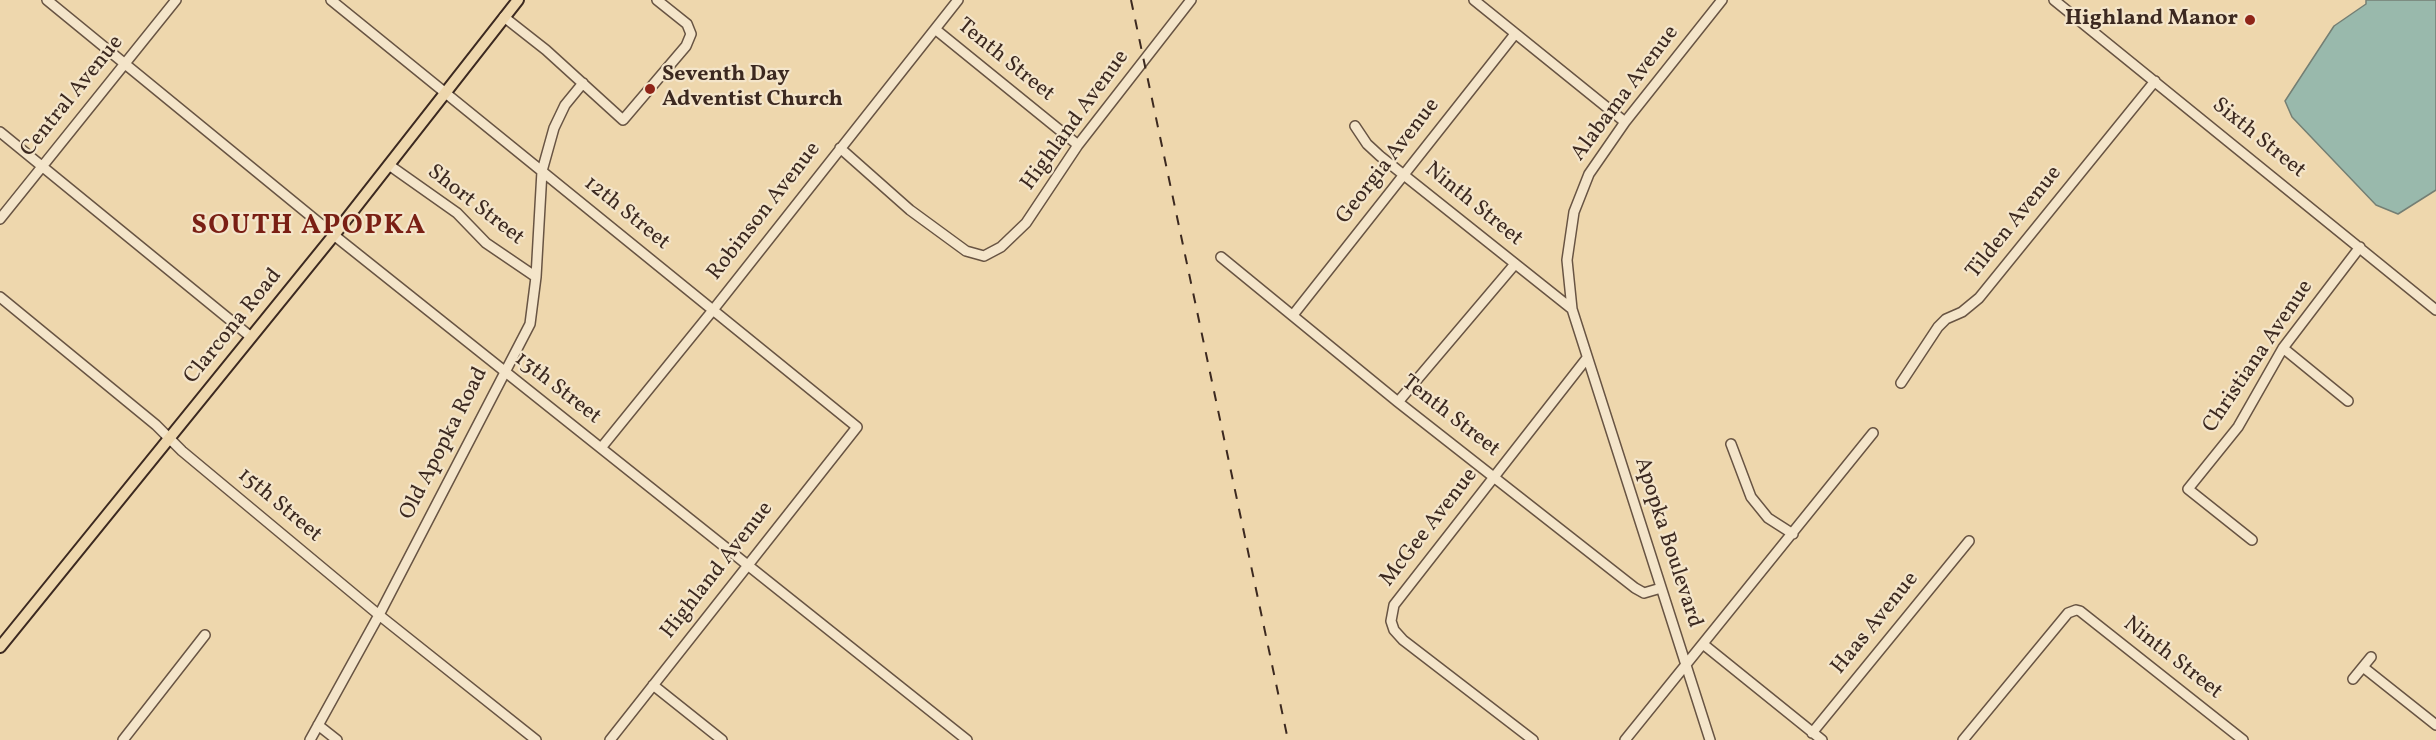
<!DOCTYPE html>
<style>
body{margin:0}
canvas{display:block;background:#eed7ad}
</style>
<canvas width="2436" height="740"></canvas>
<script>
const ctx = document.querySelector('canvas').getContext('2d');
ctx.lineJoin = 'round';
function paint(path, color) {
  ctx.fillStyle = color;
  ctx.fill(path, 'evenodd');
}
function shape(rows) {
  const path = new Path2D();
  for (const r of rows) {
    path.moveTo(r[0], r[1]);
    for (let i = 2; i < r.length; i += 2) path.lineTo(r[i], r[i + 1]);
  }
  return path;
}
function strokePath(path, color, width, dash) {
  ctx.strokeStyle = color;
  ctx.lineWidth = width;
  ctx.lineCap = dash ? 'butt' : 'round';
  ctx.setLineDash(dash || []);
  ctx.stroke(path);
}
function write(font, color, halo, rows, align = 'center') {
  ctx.font = font + ' Vollkorn,serif';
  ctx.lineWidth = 4.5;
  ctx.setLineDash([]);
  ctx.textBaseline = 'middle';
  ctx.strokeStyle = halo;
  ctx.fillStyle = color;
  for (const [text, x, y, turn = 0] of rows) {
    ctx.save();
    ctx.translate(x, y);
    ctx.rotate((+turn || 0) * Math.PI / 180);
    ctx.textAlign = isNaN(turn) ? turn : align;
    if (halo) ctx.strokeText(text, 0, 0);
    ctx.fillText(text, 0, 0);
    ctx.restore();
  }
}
const water = shape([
 [2366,0,2436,0,2436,190,2398,214,2376,205,2292,117,2285,101,2334,26,2366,4,2366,0]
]);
const minor = shape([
 [47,0,340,240,967,740],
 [331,0,857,427,610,740],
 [1474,0,1625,122],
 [2054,0,2436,310],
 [504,17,546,50,623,120,686,46,691,34,687,24,657,0],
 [935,29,1078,145],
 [1355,126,1367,144,1380,156,1572,309],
 [0,132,251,337],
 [840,148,910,210,966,251,984,256,1001,247,1026,223,1078,145,1191,0],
 [389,165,457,213,486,243,536,277],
 [0,219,176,0],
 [1221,257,1398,402,1635,588,1644,593,1661,588],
 [0,297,156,425,182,451,379,615,536,740],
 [1293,315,1515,34],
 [2283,348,2348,401],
 [1901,383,1938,327,1946,319,1962,312,1979,298,2155,81],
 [1398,402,1515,264],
 [1731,444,1751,497,1768,518,1793,534],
 [601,448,713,310,958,0],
 [2252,540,2188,489,2238,427,2283,348,2360,247],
 [1703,644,1822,740],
 [2363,667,2436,725],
 [2353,679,2371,657],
 [653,685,722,740],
 [318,725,337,740],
 [1812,733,1969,541],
 [123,740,205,635],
 [310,740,379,615,530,324,536,277,542,171,554,128,565,105,583,83],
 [1533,740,1403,640,1394,630,1391,621,1394,605,1587,358],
 [1625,740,1873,433],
 [1710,740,1572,309,1567,260,1574,212,1589,174,1625,122,1722,0],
 [1963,740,2068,613,2076,610,2080,611,2243,740]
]);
const major = shape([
 [0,647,334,235,518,0]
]);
const rail = shape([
 [1131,0,1288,740]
]);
const markers = [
 [2250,20,6,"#8f2418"],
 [650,89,6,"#8f2418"]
];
const poiNames = [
 ["Highland Manor",2238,20],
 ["Seventh Day",662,76,"left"],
 ["Adventist Church",662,101,"left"]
];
const streetNames = [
 ["Tenth Street",1005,61,39],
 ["Alabama Avenue",1626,94,-53],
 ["Central Avenue",73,97,-51],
 ["Highland Avenue",1076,121,-54],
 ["Sixth Street",2258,139,39],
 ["Georgia Avenue",1389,162,-52],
 ["Ninth Street",1473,205,39],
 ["Short Street",475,206,38],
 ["Robinson Avenue",765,212,-52],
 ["12th Street",626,214,39],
 ["Tilden Avenue",2015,223,-51],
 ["Clarcona Road",234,327,-51],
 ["Christiana Avenue",2259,357,-56],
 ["13th Street",557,389,38],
 ["Tenth Street",1450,417,38],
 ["Old Apopka Road",445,444,-63],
 ["15th Street",279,506,40],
 ["McGee Avenue",1430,528,-52],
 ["Apopka Boulevard",1667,543,72],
 ["Highland Avenue",718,571,-52],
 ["Haas Avenue",1876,624,-51],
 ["Ninth Street",2172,659,38]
];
const districtNames = [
 ["SOUTH APOPKA",309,228]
];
paint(water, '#99b9ac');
strokePath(water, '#747f74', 1.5);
strokePath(minor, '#685443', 12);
strokePath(major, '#3c2920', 14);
strokePath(minor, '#f4e5ca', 9);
strokePath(major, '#eed7ad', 10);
strokePath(rail, '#3c2920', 2, [10, 10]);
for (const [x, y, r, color] of markers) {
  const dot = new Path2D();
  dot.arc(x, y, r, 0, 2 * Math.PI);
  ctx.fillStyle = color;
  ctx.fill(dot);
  strokePath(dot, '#f4e5ca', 2);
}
write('bold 22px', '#3c2920', '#f4e5ca', poiNames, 'right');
write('22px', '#3c2920', '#f4e5ca', streetNames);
ctx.letterSpacing = '1.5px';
write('bold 28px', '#7a1f14', '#f4e5ca', districtNames);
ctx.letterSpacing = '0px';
</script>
